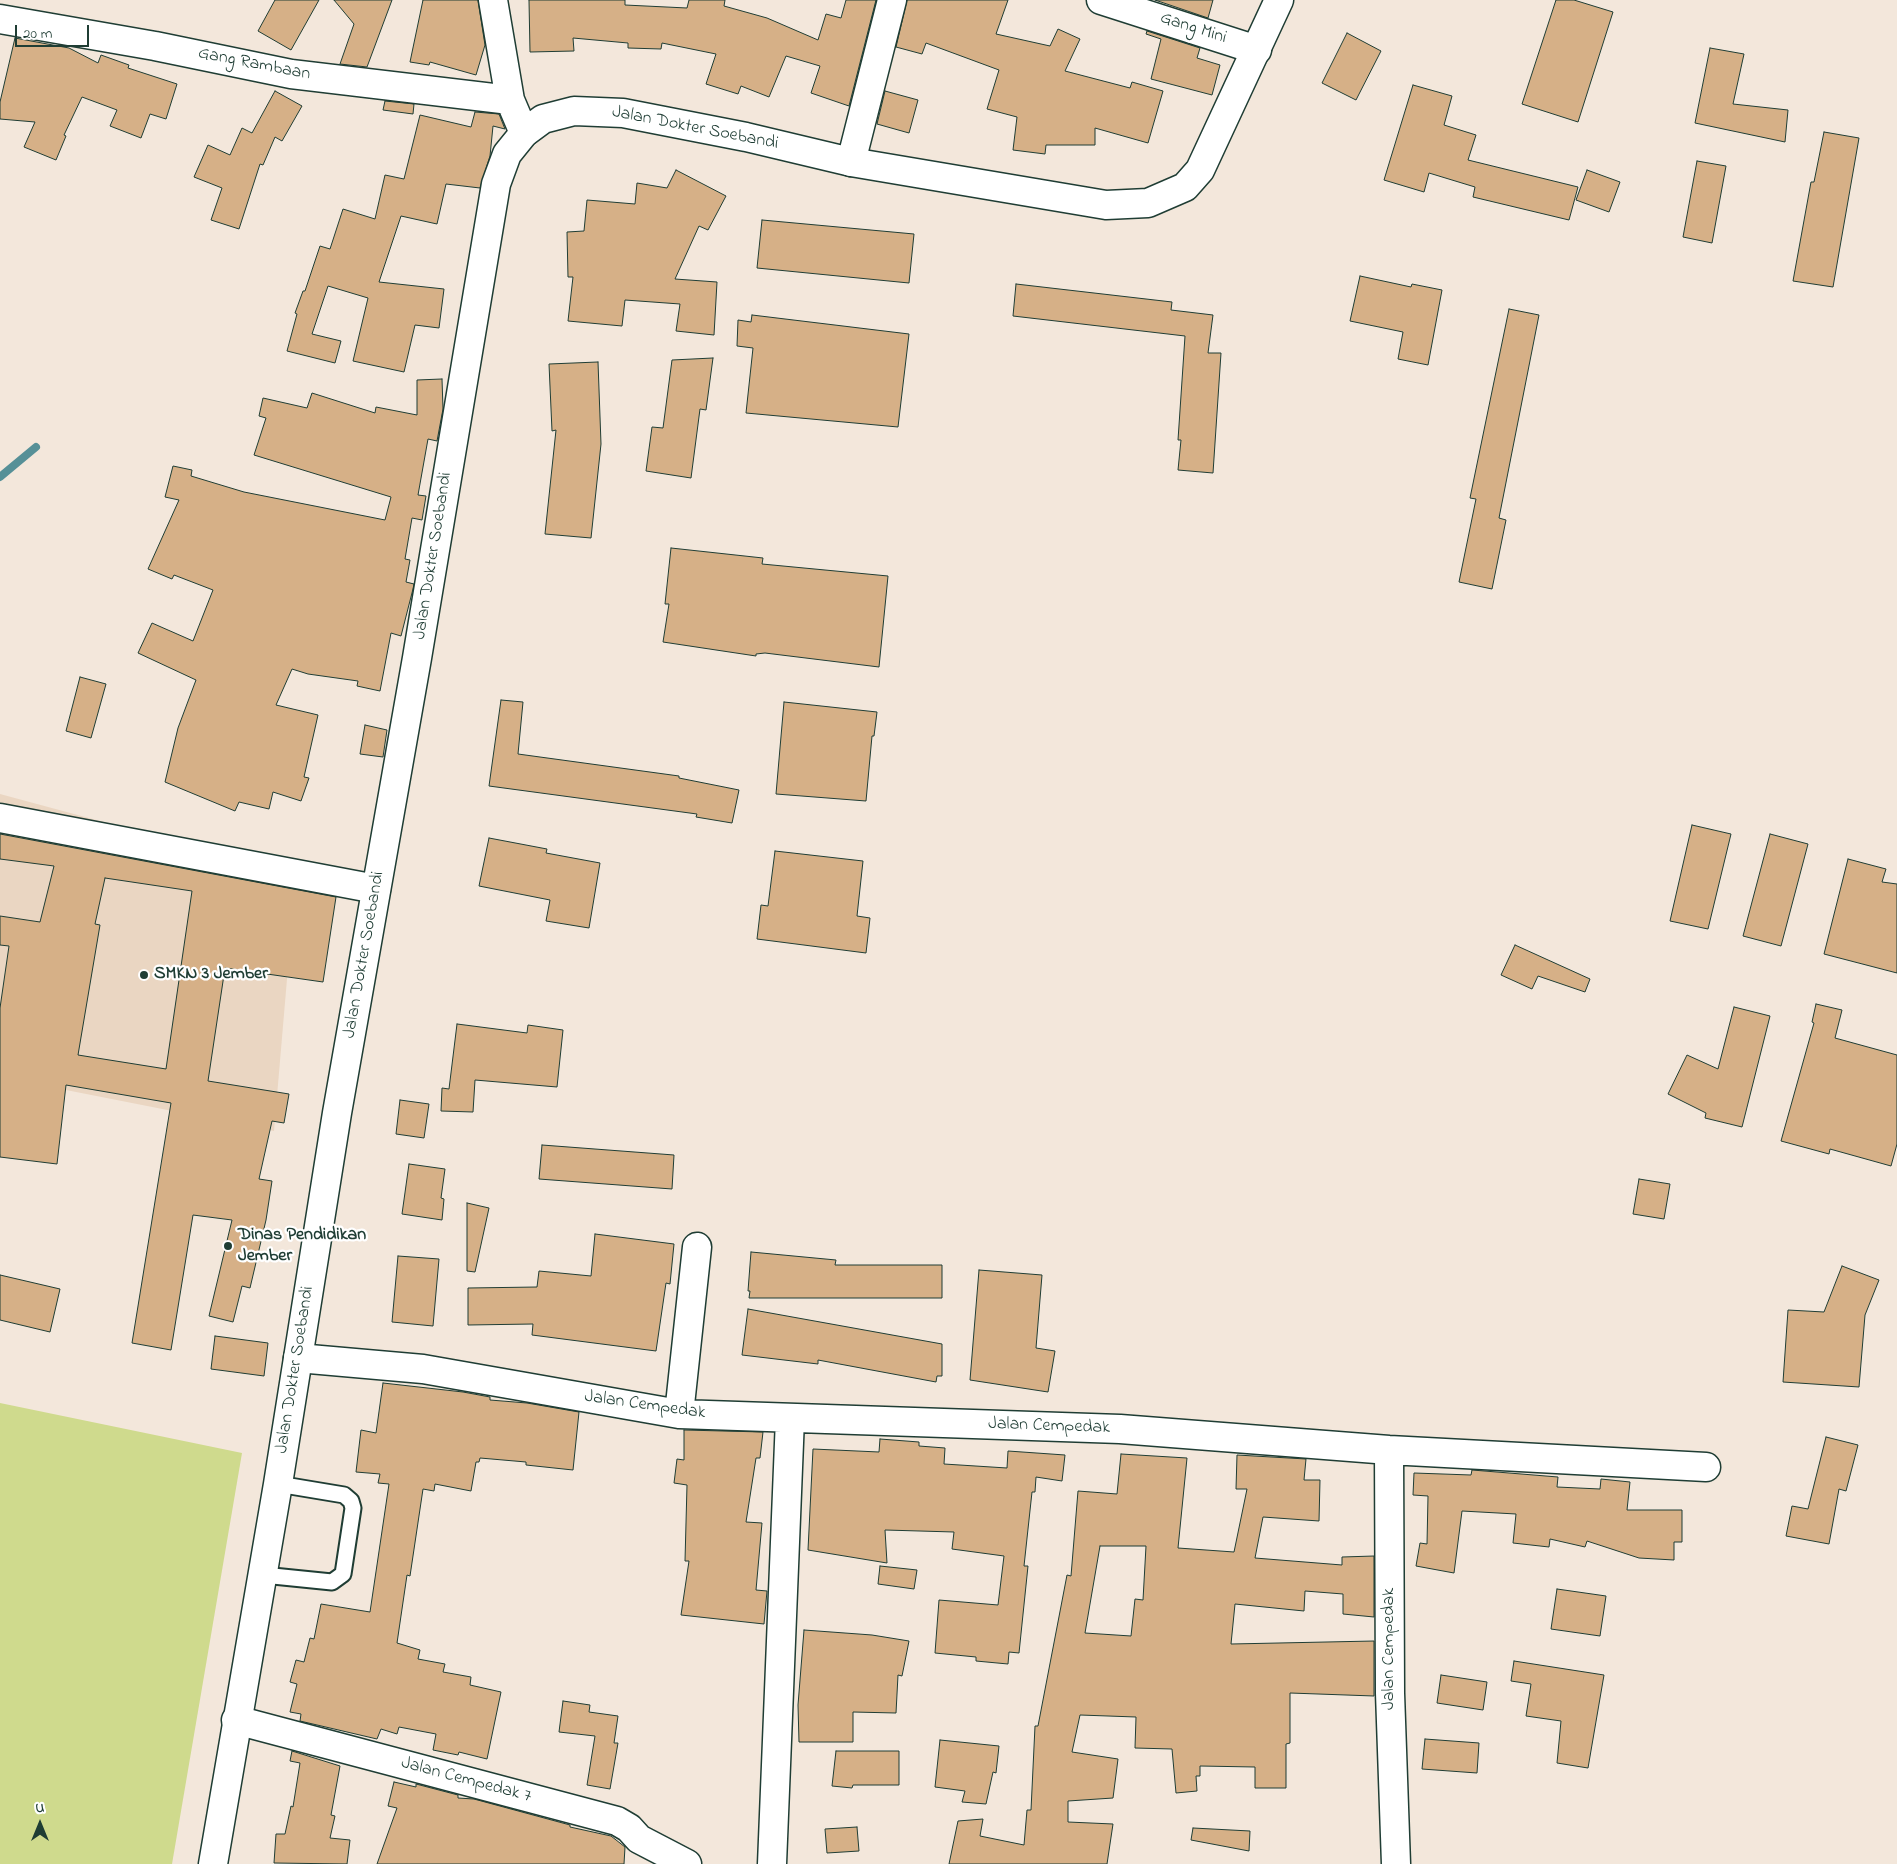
<!DOCTYPE html>
<style>
body{margin:0}
#map{position:relative;width:1897px;height:1864px;overflow:hidden;background:#f3e7db;font-family:"Indie Flower",sans-serif}
canvas{display:block}
.north{position:absolute;left:15px;top:1799px;width:50px;height:50px;-webkit-text-stroke:4px #fff;paint-order:stroke;rotate:0deg;font-size:14px;font-weight:700;line-height:20px;text-align:center;color:#1f3d34}
.north::after{content:'';display:block;margin:auto;width:18px;height:22px;background:#1f3d34;clip-path:polygon(50% 0,100% 100%,50% 72%,0 100%)}
.scale{position:absolute;left:15px;top:25px;width:74px;height:22px;box-sizing:border-box;border:2px solid #1f3d34;border-top:0;padding-left:6px;font-size:15px;line-height:18px;white-space:nowrap;color:#1f3d34;-webkit-text-stroke:4px #fff;paint-order:stroke}
</style>
<div id="map">
<canvas width="1897" height="1864"></canvas>
<div class="north">U</div>
<div class="scale">20 m</div>
</div>
<script>
const ctx = document.querySelector('canvas').getContext('2d');
ctx.lineJoin = 'round';
function paint(path, color) {
  ctx.fillStyle = color;
  ctx.fill(path, 'evenodd');
}
function shape(rows) {
  const path = new Path2D();
  for (const r of rows) {
    path.moveTo(r[0], r[1]);
    for (let i = 2; i < r.length; i += 2) path.lineTo(r[i], r[i + 1]);
  }
  return path;
}
function strokePath(path, color, width, dash) {
  ctx.strokeStyle = color;
  ctx.lineWidth = width;
  ctx.lineCap = dash ? 'butt' : 'round';
  ctx.setLineDash(dash || []);
  ctx.stroke(path);
}
function write(font, color, halo, rows, align = 'center') {
  ctx.font = font + ' "Indie Flower",sans-serif';
  ctx.lineWidth = 4.5;
  ctx.setLineDash([]);
  ctx.textBaseline = 'middle';
  ctx.strokeStyle = halo;
  ctx.fillStyle = color;
  for (const [text, x, y, turn = 0] of rows) {
    ctx.save();
    ctx.translate(x, y);
    ctx.rotate((+turn || 0) * Math.PI / 180);
    ctx.textAlign = isNaN(turn) ? turn : align;
    if (halo) ctx.strokeText(text, 0, 0);
    ctx.fillText(text, 0, 0);
    ctx.restore();
  }
}
const built = shape([
 [0,794,296,874,274,1131,0,1077]
]);
const green = shape([
 [0,1403,242,1453,172,1864,0,1864]
]);
const stream = shape([
 [0,477,36,447]
]);
const building = shape([
 [275,0,319,0,291,50,258,31,275,0],
 [334,0,392,0,367,67,340,64,354,24,334,0],
 [423,0,478,0,485,45,476,75,430,62,429,65,410,62,423,0],
 [529,0,625,0,625,5,687,8,689,0,725,0,724,6,767,18,818,40,826,14,841,18,846,0,876,0,849,106,811,93,820,66,786,56,769,97,741,86,738,94,706,84,716,54,662,43,661,49,628,48,628,43,573,38,574,51,530,52,529,0],
 [907,0,1008,0,996,34,1050,46,1058,29,1080,39,1065,71,1130,88,1132,82,1163,91,1148,143,1095,128,1095,145,1046,145,1045,154,1013,150,1017,117,987,109,999,70,926,43,922,54,896,47,907,0],
 [1155,0,1213,0,1208,18,1155,0],
 [1556,0,1574,0,1613,12,1578,122,1522,104,1556,0],
 [1147,31,1200,48,1197,58,1220,65,1212,95,1151,79,1161,39,1146,34,1147,31],
 [1347,33,1381,51,1356,100,1322,83,1347,33],
 [15,38,69,48,98,63,101,55,129,65,128,68,177,84,166,119,150,114,141,138,110,126,117,110,82,97,64,135,66,136,56,160,24,147,35,122,0,119,0,102,15,38],
 [1710,48,1744,54,1733,104,1788,110,1785,142,1695,123,1710,48],
 [1413,85,1452,96,1444,125,1476,135,1468,160,1578,187,1569,220,1473,197,1475,187,1429,173,1424,192,1384,180,1413,85],
 [275,91,302,106,282,141,275,137,263,165,260,164,239,229,211,220,222,188,194,177,208,145,230,155,242,128,252,133,275,91],
 [885,91,918,100,909,133,877,124,885,91],
 [385,101,414,104,413,114,383,110,385,101],
 [475,112,499,114,505,129,493,126,490,156,480,188,446,184,437,224,401,216,379,282,444,289,439,328,415,325,404,372,353,361,368,298,328,286,312,334,341,341,335,363,287,351,297,314,295,313,303,291,305,291,320,246,330,249,343,209,375,219,385,175,404,179,420,115,471,127,475,112],
 [1824,132,1859,138,1833,287,1793,281,1811,182,1814,182,1824,132],
 [1697,161,1726,166,1712,243,1683,237,1697,161],
 [676,170,726,196,708,230,699,226,675,279,717,282,714,335,676,331,680,304,625,300,622,326,568,321,573,277,568,277,567,232,584,231,587,200,635,204,637,183,667,188,676,170],
 [1587,170,1620,182,1609,212,1576,200,1587,170],
 [762,220,914,234,909,283,757,268,762,220],
 [1360,276,1411,287,1412,284,1442,290,1428,365,1398,359,1403,332,1350,321,1360,276],
 [1016,284,1172,302,1171,310,1213,315,1208,353,1221,353,1213,473,1178,470,1181,440,1178,440,1185,336,1013,316,1016,284],
 [1509,309,1539,315,1499,518,1506,520,1492,589,1459,582,1476,499,1470,498,1509,309],
 [752,315,909,334,898,427,746,413,753,348,737,346,738,320,751,322,752,315],
 [713,358,706,410,700,409,691,478,646,471,652,427,663,428,672,360,713,358],
 [598,362,601,444,591,538,545,534,556,430,552,431,549,364,598,362],
 [442,379,443,409,437,441,428,439,418,495,426,496,422,520,412,518,405,559,410,560,406,582,414,584,413,589,401,636,391,633,380,691,357,686,358,681,308,674,292,669,276,705,318,715,304,777,309,778,301,801,273,792,269,809,239,802,235,811,165,782,178,728,196,680,138,653,152,623,193,641,213,590,174,575,172,579,148,569,179,500,165,497,173,466,192,470,191,476,244,492,385,520,391,497,254,455,266,418,259,416,263,398,307,408,312,393,375,413,376,407,417,415,417,380,442,379],
 [671,548,763,558,762,564,888,576,879,667,765,653,756,654,756,656,663,642,669,604,665,604,671,548],
 [80,677,106,684,91,738,66,731,80,677],
 [501,700,523,702,518,754,679,776,679,778,739,790,732,823,696,817,697,814,489,786,501,700],
 [784,702,877,712,874,736,872,736,866,801,776,794,784,702],
 [365,725,387,730,383,757,360,754,365,725],
 [1692,825,1731,834,1708,929,1670,921,1692,825],
 [0,834,336,897,323,982,225,968,208,1081,289,1094,284,1123,272,1121,259,1179,272,1181,266,1220,250,1288,242,1286,233,1322,209,1316,232,1220,193,1215,171,1350,132,1343,171,1103,66,1085,57,1164,0,1157,0,1008,9,946,0,945,0,916,40,922,54,866,0,859,0,834],
 [105,878,192,891,166,1069,78,1055,100,925,95,924,105,878],
 [1770,834,1808,844,1781,946,1743,936,1770,834],
 [489,838,547,849,546,853,600,863,589,928,546,921,550,900,479,886,489,838],
 [775,851,863,861,857,916,870,918,866,953,757,939,761,905,768,906,775,851],
 [1848,859,1886,869,1882,882,1897,884,1897,973,1824,954,1848,859],
 [1515,945,1590,979,1585,992,1538,976,1532,989,1501,975,1515,945],
 [1816,1004,1842,1010,1835,1038,1897,1055,1897,1144,1891,1166,1830,1149,1829,1154,1781,1141,1814,1023,1812,1022,1816,1004],
 [1734,1007,1770,1016,1742,1127,1705,1118,1706,1113,1668,1094,1687,1055,1718,1069,1734,1007],
 [457,1024,527,1033,528,1025,563,1030,557,1087,475,1080,473,1112,441,1111,442,1088,449,1089,457,1024],
 [400,1100,429,1104,424,1138,396,1134,400,1100],
 [542,1145,674,1155,672,1189,539,1179,542,1145],
 [409,1164,445,1169,441,1198,444,1199,442,1220,402,1214,409,1164],
 [1639,1179,1670,1184,1664,1219,1633,1214,1639,1179],
 [467,1203,489,1208,475,1272,467,1271,467,1203],
 [595,1234,674,1244,670,1284,666,1283,656,1351,532,1335,533,1324,468,1325,468,1288,537,1287,539,1271,591,1276,595,1234],
 [751,1252,836,1260,835,1265,942,1265,942,1298,749,1298,750,1291,748,1291,751,1252],
 [398,1256,439,1259,433,1326,392,1322,398,1256],
 [1842,1266,1879,1280,1865,1315,1859,1387,1783,1382,1788,1310,1824,1312,1842,1266],
 [979,1270,1042,1275,1036,1348,1055,1351,1048,1392,970,1380,979,1270],
 [0,1275,60,1289,50,1332,0,1320,0,1275],
 [748,1309,942,1344,942,1376,937,1376,936,1382,818,1360,818,1364,742,1355,748,1309],
 [215,1336,268,1343,264,1376,211,1369,215,1336],
 [383,1383,463,1392,490,1397,490,1400,527,1403,579,1412,573,1470,526,1465,526,1462,480,1458,479,1462,476,1462,471,1491,435,1484,434,1491,423,1489,410,1576,407,1575,397,1643,420,1650,418,1659,445,1664,443,1672,471,1677,470,1685,501,1692,487,1759,459,1752,458,1755,433,1750,436,1734,399,1727,397,1734,381,1729,377,1739,300,1721,301,1714,290,1712,297,1684,290,1682,296,1660,304,1662,310,1638,314,1639,321,1604,370,1612,389,1484,378,1483,380,1474,356,1472,361,1430,376,1433,383,1383],
 [684,1430,763,1432,760,1458,756,1458,746,1522,762,1523,756,1590,767,1591,764,1624,681,1615,689,1561,685,1561,687,1485,674,1483,677,1459,684,1460,684,1430],
 [1826,1437,1858,1445,1846,1491,1839,1489,1829,1544,1786,1536,1792,1506,1808,1509,1826,1437],
 [880,1439,919,1442,919,1446,945,1448,944,1464,1007,1468,1008,1451,1065,1455,1062,1481,1036,1477,1035,1492,1032,1492,1024,1566,1028,1566,1019,1653,1009,1652,1008,1664,976,1661,976,1657,935,1653,939,1600,998,1605,1004,1556,952,1549,954,1532,885,1530,887,1563,808,1550,813,1449,879,1452,880,1439],
 [1121,1454,1187,1458,1178,1548,1234,1552,1247,1489,1236,1489,1237,1455,1306,1459,1304,1480,1320,1480,1319,1521,1263,1517,1255,1558,1342,1565,1342,1557,1374,1556,1374,1617,1343,1614,1343,1594,1305,1591,1304,1611,1235,1604,1231,1644,1374,1641,1374,1696,1290,1693,1290,1743,1286,1744,1286,1788,1255,1788,1255,1767,1200,1766,1200,1776,1196,1776,1197,1791,1176,1793,1172,1749,1135,1748,1136,1717,1080,1715,1072,1752,1118,1759,1113,1798,1068,1801,1068,1822,1113,1824,1107,1864,949,1864,958,1821,983,1819,980,1836,1024,1845,1027,1810,1031,1810,1035,1726,1038,1726,1067,1575,1071,1576,1078,1491,1117,1494,1121,1454],
 [1100,1546,1146,1546,1143,1600,1135,1599,1131,1636,1085,1633,1100,1546],
 [1472,1470,1558,1477,1557,1487,1600,1489,1601,1479,1630,1482,1627,1510,1682,1510,1682,1542,1674,1542,1674,1560,1639,1558,1587,1541,1585,1547,1550,1539,1549,1547,1513,1543,1516,1514,1462,1511,1454,1573,1416,1566,1420,1543,1427,1544,1428,1496,1413,1495,1414,1473,1471,1475,1472,1470],
 [880,1566,917,1570,914,1589,878,1584,880,1566],
 [1557,1589,1606,1596,1600,1636,1551,1629,1557,1589],
 [804,1630,872,1635,909,1641,902,1676,898,1675,896,1713,853,1712,853,1742,799,1742,798,1705,804,1630],
 [1514,1661,1604,1675,1588,1768,1557,1763,1561,1721,1526,1716,1531,1684,1511,1681,1514,1661],
 [1441,1675,1487,1682,1483,1710,1437,1703,1441,1675],
 [563,1701,590,1705,589,1712,618,1716,614,1743,618,1743,610,1789,587,1785,595,1736,559,1732,563,1701],
 [1425,1739,1479,1743,1477,1773,1422,1769,1425,1739],
 [940,1740,999,1746,996,1773,993,1772,986,1804,962,1802,965,1791,935,1787,940,1740],
 [292,1751,340,1766,331,1815,335,1816,330,1838,350,1840,347,1864,274,1863,276,1834,285,1834,291,1806,293,1807,300,1763,290,1761,292,1751],
 [836,1751,899,1751,899,1785,853,1785,852,1788,832,1786,836,1751],
 [394,1782,416,1787,416,1784,458,1795,458,1798,474,1799,570,1825,570,1827,611,1836,625,1847,624,1864,377,1864,397,1808,388,1806,394,1782],
 [857,1827,859,1851,827,1853,825,1829,857,1827],
 [1193,1828,1250,1831,1249,1851,1191,1840,1193,1828]
]);
const service = shape([
 [263,1575,332,1582,343,1574,353,1508,351,1501,344,1495,278,1484]
]);
const minor = shape([
 [493,0,510,100,524,133],
 [1101,0,1257,50],
 [0,19,155,46,291,74,510,100],
 [851,162,892,0],
 [0,818,376,889],
 [298,1358,423,1369,679,1414,1120,1429,1389,1450,1706,1467],
 [679,1414,697,1247],
 [1389,1450,1390,1693,1396,1864],
 [236,1720,617,1821,629,1828,639,1839,687,1864],
 [772,1864,790,1418]
]);
const secondary = shape([
 [213,1864,278,1484,337,1113,417,658,496,184,507,154,524,133,543,119,574,111,623,113,746,137,851,162,1106,205,1148,203,1185,187,1200,170,1279,0]
]);
const markers = [
 [144,975,5,"#1f3d34"],
 [228,1246,5,"#1f3d34"]
];
const streetNames = [
 ["Gang Mini",1193,29,18],
 ["Gang Rambaan",254,65,11],
 ["Jalan Dokter Soebandi",695,129,11],
 ["Jalan Dokter Soebandi",434,556,-81],
 ["Jalan Dokter Soebandi",365,955,-80],
 ["Jalan Dokter Soebandi",296,1370,-81],
 ["Jalan Cempedak",645,1406,8],
 ["Jalan Cempedak",1049,1427,2],
 ["Jalan Cempedak",1390,1649,-90],
 ["Jalan Cempedak 7",466,1781,15]
];
const poiNames = [
 ["SMKN 3 Jember",154,975],
 ["Dinas Pendidikan",238,1236],
 ["Jember",238,1257]
];
paint(built, '#ead6c2');
paint(green, '#cfda8d');
strokePath(stream, '#569097', 8);
paint(building, '#d6b087');
strokePath(building, '#1f3d34', 1);
strokePath(service, '#1f3d34', 19);
strokePath(minor, '#1f3d34', 31);
strokePath(secondary, '#1f3d34', 31);
strokePath(service, '#fff', 15);
strokePath(minor, '#fff', 28);
strokePath(secondary, '#fff', 28);
for (const [x, y, r, color] of markers) {
  const dot = new Path2D();
  dot.arc(x, y, r, 0, 2 * Math.PI);
  ctx.fillStyle = color;
  ctx.fill(dot);
  strokePath(dot, '#fff', 2);
}
write('18px', '#1f3d34', '#fff', streetNames);
write('bold 18px', '#1f3d34', '#fff', poiNames, 'left');
</script>
